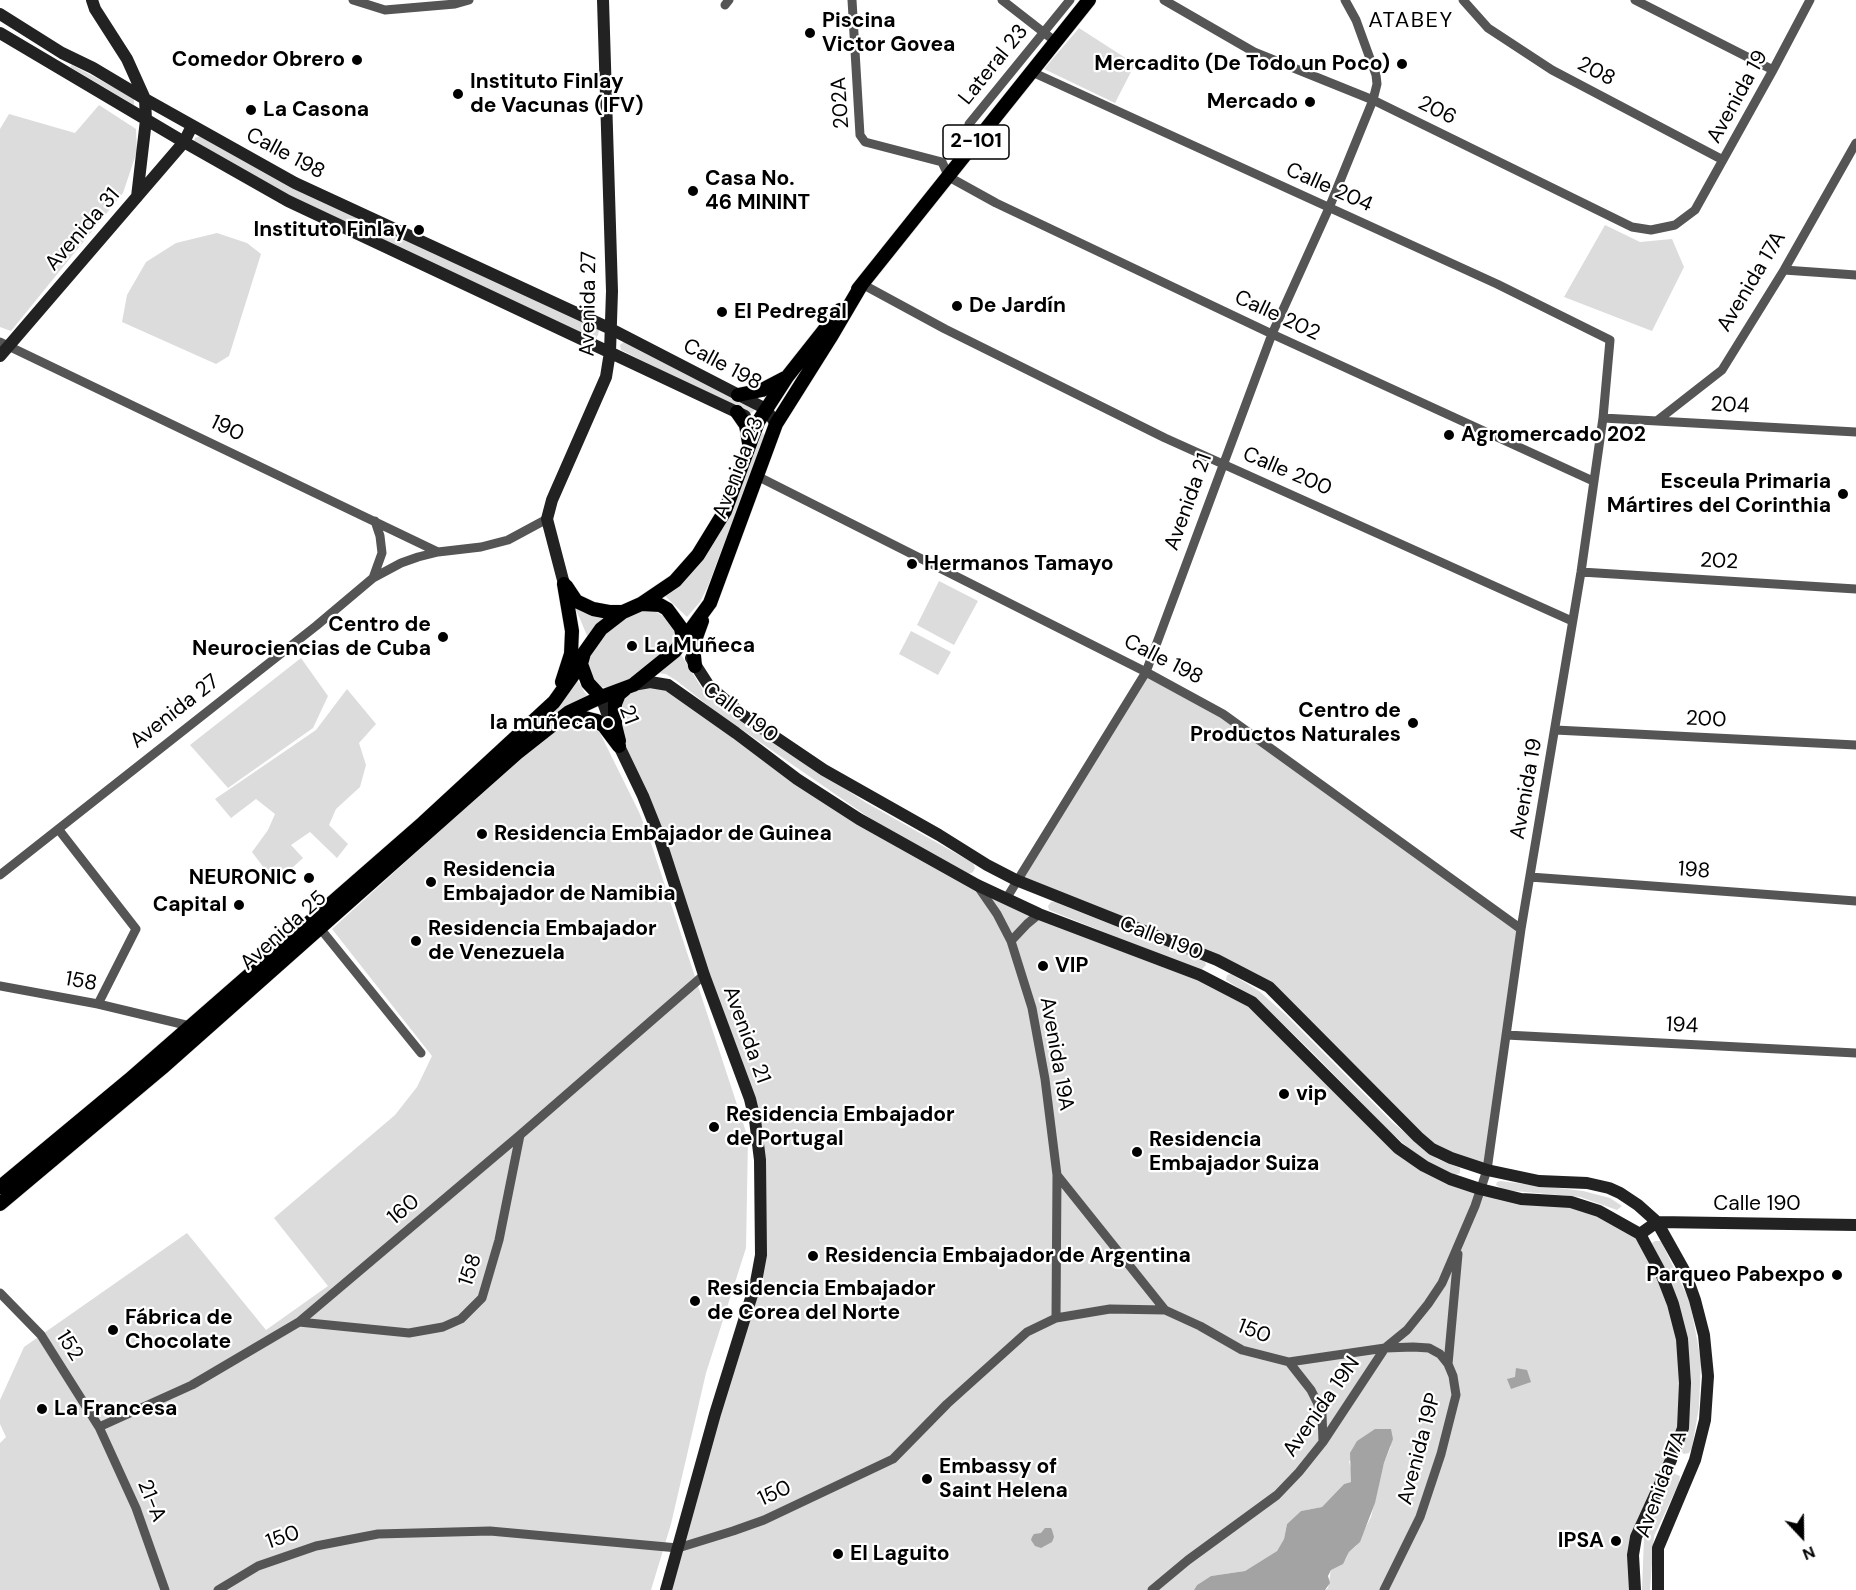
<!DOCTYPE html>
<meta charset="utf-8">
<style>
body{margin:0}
#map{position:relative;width:1856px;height:1590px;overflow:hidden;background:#fff;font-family:"DM Sans",sans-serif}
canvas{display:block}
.north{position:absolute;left:1772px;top:1506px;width:60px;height:60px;-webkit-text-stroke:4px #fff;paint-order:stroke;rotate:158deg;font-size:16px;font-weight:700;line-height:24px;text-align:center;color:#000}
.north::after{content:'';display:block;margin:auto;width:21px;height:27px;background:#000;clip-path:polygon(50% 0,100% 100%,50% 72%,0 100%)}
</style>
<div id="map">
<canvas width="1856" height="1590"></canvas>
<div class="north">N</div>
</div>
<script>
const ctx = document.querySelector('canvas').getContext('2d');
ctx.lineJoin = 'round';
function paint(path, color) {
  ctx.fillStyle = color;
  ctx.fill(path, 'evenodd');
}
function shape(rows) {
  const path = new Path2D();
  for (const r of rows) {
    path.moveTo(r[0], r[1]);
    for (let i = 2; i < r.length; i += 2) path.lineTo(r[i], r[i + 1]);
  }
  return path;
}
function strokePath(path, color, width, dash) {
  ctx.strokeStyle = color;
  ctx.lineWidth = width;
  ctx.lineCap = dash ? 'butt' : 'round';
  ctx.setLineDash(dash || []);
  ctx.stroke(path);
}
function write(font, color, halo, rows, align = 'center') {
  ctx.font = font + ' "DM Sans",sans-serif';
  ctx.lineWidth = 4.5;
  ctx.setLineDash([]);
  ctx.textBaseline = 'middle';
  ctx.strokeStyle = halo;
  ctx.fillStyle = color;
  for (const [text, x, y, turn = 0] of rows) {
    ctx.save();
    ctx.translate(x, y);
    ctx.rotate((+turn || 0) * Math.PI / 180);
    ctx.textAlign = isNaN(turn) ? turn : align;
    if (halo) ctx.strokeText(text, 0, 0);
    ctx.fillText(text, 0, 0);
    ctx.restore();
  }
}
const green = shape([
 [1079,28,1135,64,1115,103,1044,69],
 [72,65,134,98,134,105,70,67],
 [99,105,136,129,137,151,123,193,11,331,0,327,0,129,9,114,75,133],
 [200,136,594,326,599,330,598,335,596,338,592,339,289,195,194,141,195,138],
 [1605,225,1640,242,1672,239,1684,267,1652,331,1564,297],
 [217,233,247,243,261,254,229,356,216,364,122,322,127,295,146,262,176,243],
 [625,341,754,408,754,411,749,414,621,350,620,345],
 [763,433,765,437,708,586,700,602,687,617,665,596,700,561,759,434],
 [939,581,978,601,954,645,917,625],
 [573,604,605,617,588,638,580,619],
 [652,610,669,619,674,631,673,642,668,650,640,674,620,686,609,688,600,687,588,671,588,660,595,645,611,625,632,612],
 [911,631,951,652,938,675,899,654],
 [680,653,703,690,742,721,865,802,973,863,975,868,973,872,969,874,964,873,874,821,715,711,677,681,666,674,656,673],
 [301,658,328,696,313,728,228,788,190,745],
 [1146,672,1223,714,1521,929,1487,1170,1432,1149,1269,987,1016,880],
 [577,679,585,693,590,697,572,704,533,729],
 [668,685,797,779,977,885,1252,1002,1398,1148,1480,1189,1571,1202,1640,1234,1682,1339,1683,1428,1636,1537,1635,1590,1325,1590,1328,1588,1331,1569,1346,1559,1349,1552,1356,1546,1371,1517,1384,1463,1391,1446,1349,1461,1353,1477,1351,1482,1344,1484,1322,1507,1301,1511,1287,1524,1284,1539,1277,1551,1245,1571,1211,1576,1197,1585,1194,1590,666,1590,761,1255,755,1120,659,836,619,746,619,694,626,689],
 [347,689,376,724,359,743,366,765,360,787,336,809,329,825,348,844,337,858,310,832,291,845,303,858,281,878,267,883,264,868,252,852,268,830,275,814,256,799,231,818,215,799,316,730],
 [572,723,588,724,599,731,639,812,649,837,748,1138,746,1248,706,1373,671,1524,651,1590,0,1590,0,1443,6,1437,0,1424,0,1400,24,1347,187,1233,266,1330,328,1286,274,1218,395,1115,417,1087,432,1056,332,929,536,743,559,726],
 [1051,902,1055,902,1205,962,1206,965,1201,970,1196,969,1049,910,1048,906],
 [1231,974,1259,991,1286,1015,1392,1122,1437,1159,1460,1168,1460,1173,1456,1175,1434,1166,1415,1154,1386,1128,1313,1053,1258,1000,1226,980,1227,975],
 [1500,1181,1583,1191,1610,1198,1622,1206,1617,1210,1580,1197,1504,1190,1496,1185,1497,1182],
 [1655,1241,1661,1241,1690,1302,1701,1361,1699,1407,1692,1448,1689,1453,1684,1454,1681,1451,1679,1303,1652,1243],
 [1673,1473,1680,1476,1679,1483,1654,1536,1650,1590,1642,1590,1644,1537,1668,1476]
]);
const water = shape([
 [1516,1368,1527,1370,1531,1382,1511,1389,1507,1379,1515,1377],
 [1375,1429,1391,1429,1393,1439,1384,1463,1375,1503,1360,1542,1349,1552,1343,1564,1331,1570,1328,1576,1330,1583,1325,1590,1194,1590,1197,1585,1211,1576,1245,1571,1277,1551,1284,1539,1287,1524,1301,1511,1322,1507,1344,1484,1351,1482,1350,1453,1357,1441],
 [1045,1528,1051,1528,1052,1530,1054,1537,1052,1542,1041,1548,1035,1546,1031,1540,1032,1537,1034,1534,1041,1533]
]);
const street = shape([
 [353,0,385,10,455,4,469,0],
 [852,0,860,135,865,142,942,162,949,177,996,203,1272,334,1593,481],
 [1002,0,1056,42],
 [1164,0,1254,52,1373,100,1632,227,1651,230,1675,225,1695,210,1773,70,1810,0],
 [1463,0,1488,28,1552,70,1723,160],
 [1635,0,1773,70],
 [725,5,729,0],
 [1032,72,1497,284,1610,340,1603,418,1581,572,1521,929,1487,1170,1475,1206,1442,1283,1428,1304,1407,1330,1385,1348,1323,1442,1299,1472,1277,1495,1188,1560,1152,1590],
 [969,124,1070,0],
 [1784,270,1856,275],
 [862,284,945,329,1165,438,1572,621],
 [0,342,438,552],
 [1603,418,1856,432],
 [1658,420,1722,370,1784,270,1856,143],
 [757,476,1146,672,1223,714,1521,929],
 [1581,572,1856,589],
 [373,578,382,553,380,536,375,521],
 [1555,730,1856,745],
 [59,830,136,929,98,1004],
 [0,875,316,626,373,578,401,563,418,557,438,552,481,547,508,540,547,519],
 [1530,877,1856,901],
 [977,885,997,914,1011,941,1032,1008,1045,1079,1057,1175,1056,1318],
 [1006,899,1146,672,1272,334,1329,208,1373,100,1377,84,1376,75,1356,20,1345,0],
 [319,927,421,1053],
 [1011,941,1027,924,1039,914],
 [0,986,98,1004,190,1026],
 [1506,1035,1856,1053],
 [1057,1175,1165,1310],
 [0,1293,41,1335,99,1427,136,1508,165,1590],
 [299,1322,409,1333,443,1327,461,1319,482,1298,499,1240,520,1135],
 [1289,1362,1311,1390,1317,1402,1322,1414,1323,1442],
 [99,1427,192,1385,299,1322,520,1135,704,975],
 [218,1590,258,1566,316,1546,378,1534,490,1531,678,1548,733,1531,764,1520,893,1459,947,1404,1027,1332,1056,1318,1110,1309,1165,1310,1200,1326,1242,1350,1289,1362,1385,1348,1413,1347,1429,1348,1440,1354,1448,1364],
 [1384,1590,1420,1517,1441,1454,1456,1395,1453,1376,1448,1364,1458,1254]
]);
const secondary = shape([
 [92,0,95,9,127,59,145,99,146,120,137,197],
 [0,14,62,53,93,68,145,99,295,183,611,329,766,409,776,424],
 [0,33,184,142,288,201,745,416],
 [0,356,184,142,192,126],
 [564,584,547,519,552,500,606,377,610,352,612,291,603,0],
 [691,658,709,686,744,716,824,770,939,835,987,865,1016,880,1217,960,1269,987,1418,1137,1432,1149,1451,1158,1487,1170,1539,1181,1587,1183,1609,1188,1620,1193,1638,1205,1657,1222,1685,1272,1695,1300,1704,1335,1708,1376,1705,1420,1695,1460,1658,1548,1658,1590],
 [633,685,650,682,668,685,736,733,797,779,859,819,977,885,1039,914,1200,975,1252,1002,1398,1148,1424,1166,1450,1179,1480,1189,1521,1199,1571,1202,1599,1211,1640,1234,1661,1273,1673,1304,1682,1339,1685,1383,1683,1428,1671,1460,1636,1537,1633,1555,1635,1590],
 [601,697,619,746,643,796,659,836,704,975,750,1099,755,1120,760,1160,761,1255,756,1282,715,1414,666,1590],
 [1640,1234,1657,1222,1856,1225]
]);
const primary = shape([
 [858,289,1089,0],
 [738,395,762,390,785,378],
 [737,412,746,425,749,443],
 [566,586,576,601,593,609,609,612,623,612],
 [641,604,675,581,698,555,725,511,758,422,787,377,840,310],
 [695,666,693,646,702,621],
 [562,682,571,654,572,631,564,584],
 [601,697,588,683,581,664,584,653,601,629,623,612,641,604,660,605,667,609,681,628,683,640],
 [566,720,581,717,597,721,604,726,619,746],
 [619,741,615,725,615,704,619,694,625,689],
 [0,1187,129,1080,423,823,554,702,581,664],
 [0,1204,162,1068,517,753,569,712,601,697,633,685,675,651,710,603,776,424,832,335,862,284]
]);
const markers = [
 [810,33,6,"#000"],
 [357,60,6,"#000"],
 [1402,64,6,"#000"],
 [458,94,6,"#000"],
 [1310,102,6,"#000"],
 [251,110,6,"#000"],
 [693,191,6,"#000"],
 [419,230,6,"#000"],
 [957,306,6,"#000"],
 [722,312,6,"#000"],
 [1449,435,6,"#000"],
 [1843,494,6,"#000"],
 [912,564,6,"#000"],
 [443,637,6,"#000"],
 [632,646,6,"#000"],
 [608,723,6,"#000"],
 [1413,723,6,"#000"],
 [482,834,6,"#000"],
 [309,878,6,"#000"],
 [431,882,6,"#000"],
 [239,905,6,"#000"],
 [416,941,6,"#000"],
 [1043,966,6,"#000"],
 [1284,1094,6,"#000"],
 [714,1127,6,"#000"],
 [1137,1152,6,"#000"],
 [813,1256,6,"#000"],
 [1837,1275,6,"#000"],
 [695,1301,6,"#000"],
 [113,1330,6,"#000"],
 [42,1409,6,"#000"],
 [927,1479,6,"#000"],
 [1616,1541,6,"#000"],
 [838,1554,6,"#000"]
];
const shields = [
 [976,142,66]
];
const shieldNames = [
 ["2-101",976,142]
];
const poiNames = [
 ["Piscina",822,21],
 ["Victor Govea",822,45],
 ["Comedor Obrero",345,60,"right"],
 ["Mercadito (De Todo un Poco)",1390,64,"right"],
 ["Instituto Finlay",470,82],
 ["de Vacunas (IFV)",470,106],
 ["Mercado",1298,102,"right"],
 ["La Casona",263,110],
 ["Casa No.",705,179],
 ["46 MININT",705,203],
 ["Instituto Finlay",407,230,"right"],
 ["De Jardín",969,306],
 ["El Pedregal",734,312],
 ["Agromercado 202",1461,435],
 ["Esceula Primaria",1831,482,"right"],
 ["Mártires del Corinthia",1831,506,"right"],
 ["Hermanos Tamayo",924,564],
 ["Centro de",431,625,"right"],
 ["Neurociencias de Cuba",431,649,"right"],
 ["La Muñeca",644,646],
 ["Centro de",1401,711,"right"],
 ["Productos Naturales",1401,735,"right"],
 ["la muñeca",596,723,"right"],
 ["Residencia Embajador de Guinea",494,834],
 ["Residencia",443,870],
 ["Embajador de Namibia",443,894],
 ["NEURONIC",297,878,"right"],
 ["Capital",227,905,"right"],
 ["Residencia Embajador",428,929],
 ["de Venezuela",428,953],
 ["VIP",1055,966],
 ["vip",1296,1094],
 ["Residencia Embajador",726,1115],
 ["de Portugal",726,1139],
 ["Residencia",1149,1140],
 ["Embajador Suiza",1149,1164],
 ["Residencia Embajador de Argentina",825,1256],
 ["Parqueo Pabexpo",1825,1275,"right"],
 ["Residencia Embajador",707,1289],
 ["de Corea del Norte",707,1313],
 ["Fábrica de",125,1318],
 ["Chocolate",125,1342],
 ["La Francesa",54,1409],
 ["Embassy of",939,1467],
 ["Saint Helena",939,1491],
 ["IPSA",1604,1541,"right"],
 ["El Laguito",850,1554]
];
const streetNames = [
 ["Lateral 23",994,65,-51],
 ["208",1596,72,27],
 ["Avenida 19",1738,97,-61],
 ["202A",841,103,-94],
 ["206",1437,111,26],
 ["Calle 198",285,154,28],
 ["Calle 204",1329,188,24],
 ["Avenida 31",83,230,-49],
 ["Avenida 17A",1752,282,-59],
 ["Avenida 27",589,304,-89],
 ["Calle 202",1277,316,25],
 ["Calle 198",722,365,28],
 ["204",1730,406,3],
 ["190",227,429,26],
 ["Avenida 23",739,468,-69],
 ["Calle 200",1287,472,23],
 ["Avenida 21",1189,502,-70],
 ["202",1719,562,3],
 ["Calle 198",1163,660,27],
 ["Avenida 27",175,712,-38],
 ["Calle 190",740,713,36],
 ["21",628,715,69],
 ["200",1706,720,3],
 ["Avenida 19",1527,789,-80],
 ["198",1694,871,4],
 ["Avenida 25",284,931,-42],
 ["Calle 190",1161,939,21],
 ["158",81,982,10],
 ["194",1682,1026,3],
 ["Avenida 21",746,1035,70],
 ["Avenida 19A",1056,1054,80],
 ["Calle 190",1757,1204],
 ["160",404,1210,-40],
 ["158",471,1270,-72],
 ["150",1254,1332,21],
 ["152",69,1346,58],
 ["Avenida 19N",1322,1407,-55],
 ["Avenida 19P",1420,1449,-75],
 ["Avenida 17A",1662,1484,-70],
 ["150",775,1494,-25],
 ["21-A",151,1501,68],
 ["150",283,1538,-19]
];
const neighbourhoodNames = [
 ["ATABEY",1411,21]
];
paint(green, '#dcdcdc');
paint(water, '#a3a3a3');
strokePath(primary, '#dbdbdb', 15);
strokePath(street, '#555', 9);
strokePath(secondary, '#222', 12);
strokePath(primary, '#000', 14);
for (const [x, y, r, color] of markers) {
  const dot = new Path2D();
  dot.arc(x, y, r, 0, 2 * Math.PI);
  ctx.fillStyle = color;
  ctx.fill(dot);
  strokePath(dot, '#fff', 2);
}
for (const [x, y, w] of shields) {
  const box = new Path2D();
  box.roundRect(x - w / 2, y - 17, w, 34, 4.5);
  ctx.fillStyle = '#fff';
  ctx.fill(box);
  strokePath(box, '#000', 1.5);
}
write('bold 20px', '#000', null, shieldNames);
write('bold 21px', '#000', '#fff', poiNames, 'left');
write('21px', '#000', '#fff', streetNames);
ctx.letterSpacing = '1.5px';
write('22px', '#000', '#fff', neighbourhoodNames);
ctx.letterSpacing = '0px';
</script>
